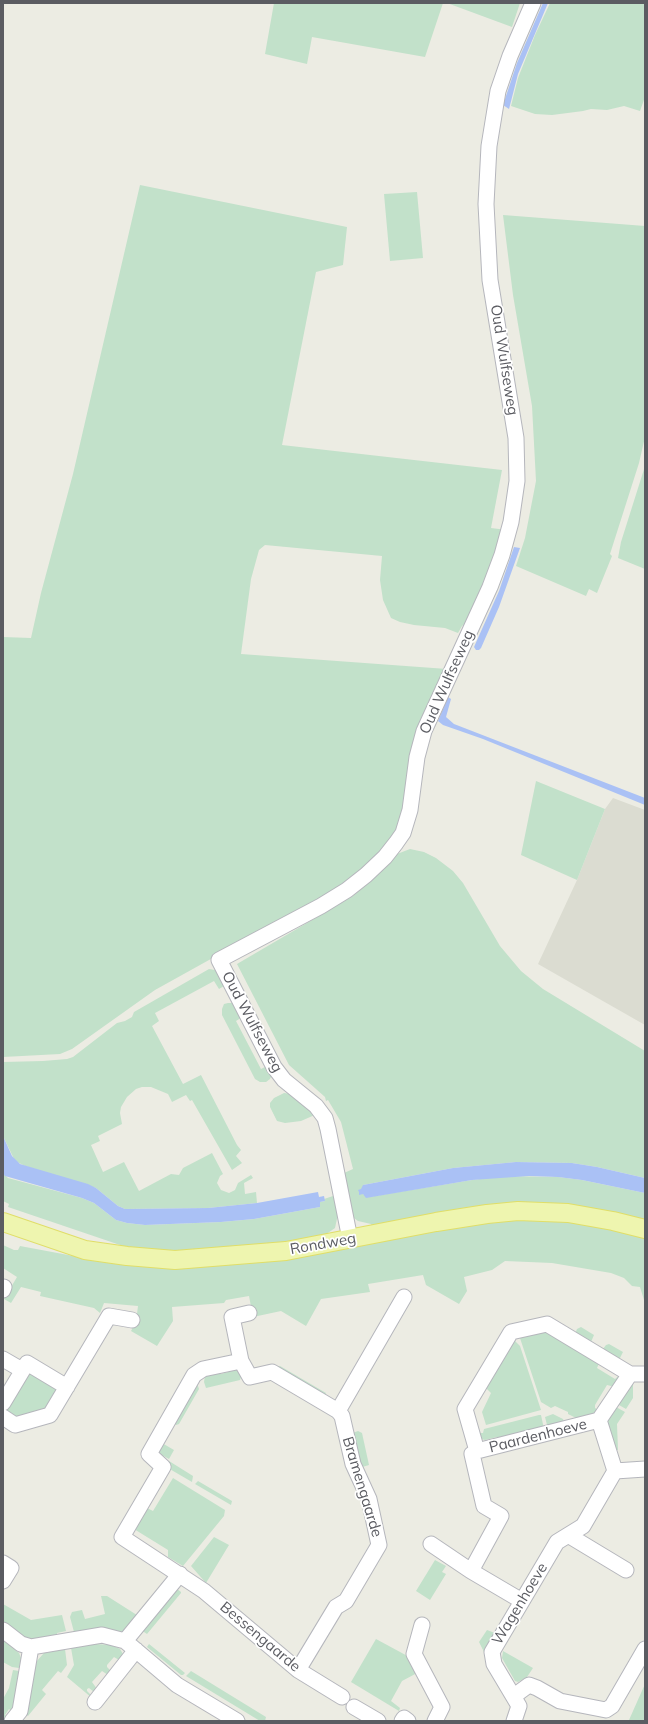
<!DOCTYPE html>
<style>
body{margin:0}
#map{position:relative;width:648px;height:1724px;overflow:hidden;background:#ecece3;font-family:Mulish,sans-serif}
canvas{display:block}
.frame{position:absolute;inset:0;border:4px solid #5b5c62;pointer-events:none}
</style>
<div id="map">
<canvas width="648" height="1724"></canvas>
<div class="frame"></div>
</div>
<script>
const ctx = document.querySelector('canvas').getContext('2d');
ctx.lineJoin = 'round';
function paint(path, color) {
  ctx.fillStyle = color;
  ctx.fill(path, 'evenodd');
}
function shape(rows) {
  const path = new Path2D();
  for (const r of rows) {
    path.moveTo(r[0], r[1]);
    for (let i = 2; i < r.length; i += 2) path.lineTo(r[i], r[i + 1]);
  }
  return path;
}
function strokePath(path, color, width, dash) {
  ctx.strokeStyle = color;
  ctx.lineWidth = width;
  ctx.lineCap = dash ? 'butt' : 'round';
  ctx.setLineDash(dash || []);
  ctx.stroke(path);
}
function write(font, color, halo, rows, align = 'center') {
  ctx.font = font + ' Mulish,sans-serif';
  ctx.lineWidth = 3.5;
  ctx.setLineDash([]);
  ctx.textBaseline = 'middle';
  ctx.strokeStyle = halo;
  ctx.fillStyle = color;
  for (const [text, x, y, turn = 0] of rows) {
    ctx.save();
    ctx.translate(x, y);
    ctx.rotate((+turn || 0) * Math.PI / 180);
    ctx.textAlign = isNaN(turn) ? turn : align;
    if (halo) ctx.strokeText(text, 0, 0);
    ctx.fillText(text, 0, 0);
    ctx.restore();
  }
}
const education = shape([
 [613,798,645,810,645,1025,538,964,577,880,605,809]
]);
const green = shape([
 [274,3,443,3,425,57,312,37,307,64,265,54],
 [447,3,520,3,512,27],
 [550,3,645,3,645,97,640,111,624,106,607,110,591,109,583,111,552,115,535,114,511,106,518,78,535,35],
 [140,185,347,227,343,265,316,272,282,445,502,470,491,528,507,530,473,618,462,626,458,633,445,628,414,625,400,622,391,618,383,600,380,580,382,556,265,545,259,550,251,579,241,654,447,669,404,810,394,837,362,875,155,990,72,1049,60,1054,3,1057,3,637,31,638,41,593,73,474],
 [417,192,423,258,390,261,384,194],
 [503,215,645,226,645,437,639,463,610,554,612,556,597,593,589,589,586,596,516,566,525,538,536,481,532,406,513,295],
 [645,466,645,569,618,558,621,542],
 [536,781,605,809,577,880,521,855],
 [410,849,424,852,436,858,453,871,463,883,500,946,521,971,543,989,645,1051,645,1178,597,1167,572,1163,516,1162,453,1168,363,1185,363,1194,368,1197,472,1180,505,1176,558,1177,582,1180,645,1193,645,1223,597,1212,372,1226,371,1224,358,1221,354,1218,348,1205,344,1173,353,1169,341,1122,328,1100,326,1101,325,1097,289,1065,237,964,353,896,388,865,397,854],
 [209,969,215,970,218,972,225,982,224,986,219,989,214,981,155,1013,159,1021,152,1026,183,1084,201,1075,237,1145,241,1150,236,1156,242,1163,232,1170,192,1100,190,1101,186,1095,172,1102,168,1094,151,1087,142,1087,136,1089,127,1097,121,1107,120,1113,122,1124,98,1136,100,1141,91,1145,103,1172,124,1162,139,1191,171,1174,179,1175,183,1168,212,1153,223,1174,220,1176,217,1183,221,1190,229,1193,235,1190,238,1183,251,1175,253,1178,244,1183,245,1194,256,1192,257,1203,208,1208,125,1209,118,1206,96,1188,25,1166,15,1161,3,1136,3,1062,43,1061,67,1059,73,1057,117,1023,125,1021,132,1017,134,1012],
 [228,1003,233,1003,244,1016,236,1021,261,1069,269,1065,272,1075,270,1079,266,1082,260,1082,255,1079,222,1015,222,1009,224,1004],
 [284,1093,292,1094,317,1114,301,1121,285,1123,277,1121,270,1107,270,1103,274,1098],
 [3,1173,8,1178,82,1198,94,1203,116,1220,127,1223,145,1225,221,1222,254,1219,320,1207,320,1202,325,1201,324,1199,336,1195,338,1214,335,1228,325,1235,303,1239,260,1246,181,1252,147,1249,123,1246,8,1207,9,1204,3,1201],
 [538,1216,645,1235,645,1299,644,1300,640,1287,632,1286,624,1278,611,1273,552,1263,505,1261,492,1270,464,1277,467,1291,459,1304,426,1285,423,1275,368,1284,370,1292,321,1299,306,1326,281,1311,253,1317,249,1296,226,1300,224,1303,172,1307,173,1321,157,1346,131,1331,136,1322,138,1306,104,1303,100,1313,94,1308,40,1296,41,1292,21,1287,11,1303,4,1299,17,1277,3,1268,3,1245,14,1250,18,1250,20,1246,111,1263,140,1266],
 [581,1327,594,1335,591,1342,575,1334,577,1329],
 [545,1328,600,1361,597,1368,615,1379,622,1373,615,1387,607,1385,595,1405,595,1408,600,1411,582,1421,568,1414,568,1412,555,1406,551,1408,541,1402,519,1335],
 [512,1338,520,1346,541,1410,486,1425,482,1412,491,1393,486,1388],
 [609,1344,623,1352,619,1360,603,1349,606,1345],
 [280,1366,326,1393,324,1399,274,1368],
 [227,1368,236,1368,240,1371,241,1377,240,1380,206,1388,204,1382,205,1376,219,1370,221,1374,228,1372],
 [30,1371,58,1389,51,1407,17,1420,5,1414,4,1407],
 [197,1383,199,1389,179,1424,176,1425,172,1422],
 [633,1383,633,1398,626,1409,619,1405,619,1402],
 [616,1407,625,1412,617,1424,618,1450,616,1450,607,1423,609,1418],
 [553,1414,563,1419,565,1425,548,1429,545,1417],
 [539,1415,541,1415,544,1429,498,1441,497,1437,485,1440,481,1439,479,1433,483,1433,484,1429],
 [358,1431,362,1433,369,1465,359,1468,350,1434],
 [162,1443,174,1450,169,1459,158,1453,157,1446],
 [169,1461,193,1476,192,1482,168,1468,167,1464],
 [173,1478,225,1510,224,1516,183,1566,168,1557,168,1550,134,1529,147,1508,153,1511],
 [198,1481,232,1501,231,1505,195,1484],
 [214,1537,229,1545,206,1583,191,1566],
 [435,1560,446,1566,442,1572,446,1574,430,1600,416,1591],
 [176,1588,181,1592,181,1593,147,1634,141,1630],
 [101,1596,107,1596,140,1617,124,1633,74,1632,70,1617,72,1612,82,1610,85,1619,105,1614],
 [3,1604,31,1620,62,1615,66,1631,57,1633,57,1636,31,1641,24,1638,3,1622],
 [487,1630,495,1633,486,1656,479,1642],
 [376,1639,413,1659,419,1672,402,1681,391,1701,400,1708,399,1711,351,1682],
 [3,1640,19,1653,21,1658,19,1668,12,1667,3,1662],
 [96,1644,111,1645,120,1649,123,1654,119,1660,114,1657,107,1665,107,1667,112,1672,108,1675,102,1671,92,1682,97,1689,94,1692,89,1688,87,1689,87,1691,92,1696,92,1698,67,1677,74,1665,71,1648],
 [149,1644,185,1673,183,1675,181,1675,147,1647],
 [65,1649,67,1665,61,1673,58,1671,42,1690,46,1694,28,1716,26,1714,36,1662,44,1653],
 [503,1651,533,1668,527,1677,518,1682,515,1681,502,1658],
 [13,1670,19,1671,19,1672,13,1707,11,1711,9,1709,5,1715,6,1716,3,1720,3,1699,9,1688],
 [191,1671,266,1717,265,1721,260,1721,186,1676],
 [645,1684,645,1721,624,1721,629,1720]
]);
const water = shape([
 [543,3,548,3,518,74,509,109,503,105,517,63],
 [514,547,520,548,499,607,481,648,479,650,476,650,474,647,499,591],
 [448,697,451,699,446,717,454,724,645,798,645,805,483,739,443,725,438,721],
 [3,1136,12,1156,20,1164,88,1184,96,1188,118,1206,125,1209,208,1208,257,1203,318,1192,319,1197,324,1196,325,1201,320,1202,320,1207,254,1219,221,1222,145,1225,127,1223,116,1220,94,1203,82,1198,5,1176,3,1173],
 [516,1162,572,1163,597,1167,645,1178,645,1193,582,1180,558,1177,529,1176,472,1180,366,1198,363,1194,359,1195,359,1192,358,1190,361,1189,363,1185,453,1168]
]);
const minor = shape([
 [350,1239,328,1129,325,1118,316,1106,284,1080,274,1067,219,960,321,906,347,890,366,875,385,857,396,843,403,833,410,810,417,757,424,731,490,587,502,555,511,522,517,481,516,438,490,280,486,204,489,146,498,91,510,56,533,3],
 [3,1290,4,1287],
 [3,1359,22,1370],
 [241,1361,232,1317,249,1313],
 [3,1403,27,1363,67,1387],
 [338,1411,272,1372,250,1377,241,1361,203,1369,194,1375,149,1454,163,1467,122,1537,204,1591,298,1670,342,1697],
 [3,1417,15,1425,50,1415,109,1316,132,1320],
 [599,1420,630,1374],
 [477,1451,472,1454,484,1506,501,1516,471,1571,522,1601],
 [615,1471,599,1420,477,1451,465,1409,511,1332,547,1324,630,1374,645,1374],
 [568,1535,626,1570],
 [431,1544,471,1571],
 [3,1563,11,1568,3,1581],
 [422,1625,414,1654,442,1707,435,1721],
 [3,1630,21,1644,31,1647,102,1635,125,1641,177,1685,237,1721],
 [125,1641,180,1574],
 [298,1670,336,1607,346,1601,379,1545,369,1499,353,1464,342,1416,338,1411,404,1297],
 [514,1696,529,1685,537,1688,560,1701,606,1710,612,1706,645,1649],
 [95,1702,136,1650],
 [354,1707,378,1721],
 [12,1721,20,1711,31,1647],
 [402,1721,404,1718,408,1721],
 [514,1721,519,1706,494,1664,492,1652,557,1542,583,1526,615,1471,645,1469]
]);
const major = shape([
 [3,1222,85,1250,127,1256,175,1260,286,1251,436,1222,487,1214,518,1211,568,1213,613,1221,645,1229]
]);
const streetNames = [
 ["Oud Wulfseweg",504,360,81],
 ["Oud Wulfseweg",447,682,-66],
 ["Oud Wulfseweg",252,1022,62],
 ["Rondweg",323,1244,-10],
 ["Paardenhoeve",538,1436,-14],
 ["Bramengaarde",362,1487,73],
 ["Wagenhoeve",520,1604,-59],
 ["Bessengaarde",260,1637,40]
];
paint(education, '#dbdcd1');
paint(green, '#c2e1ca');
paint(water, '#aac1f5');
strokePath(minor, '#b5b6bc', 17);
strokePath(major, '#e0de68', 20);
strokePath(minor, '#fff', 15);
strokePath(major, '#eef5af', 18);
write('15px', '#5b5c62', '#fff', streetNames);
</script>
